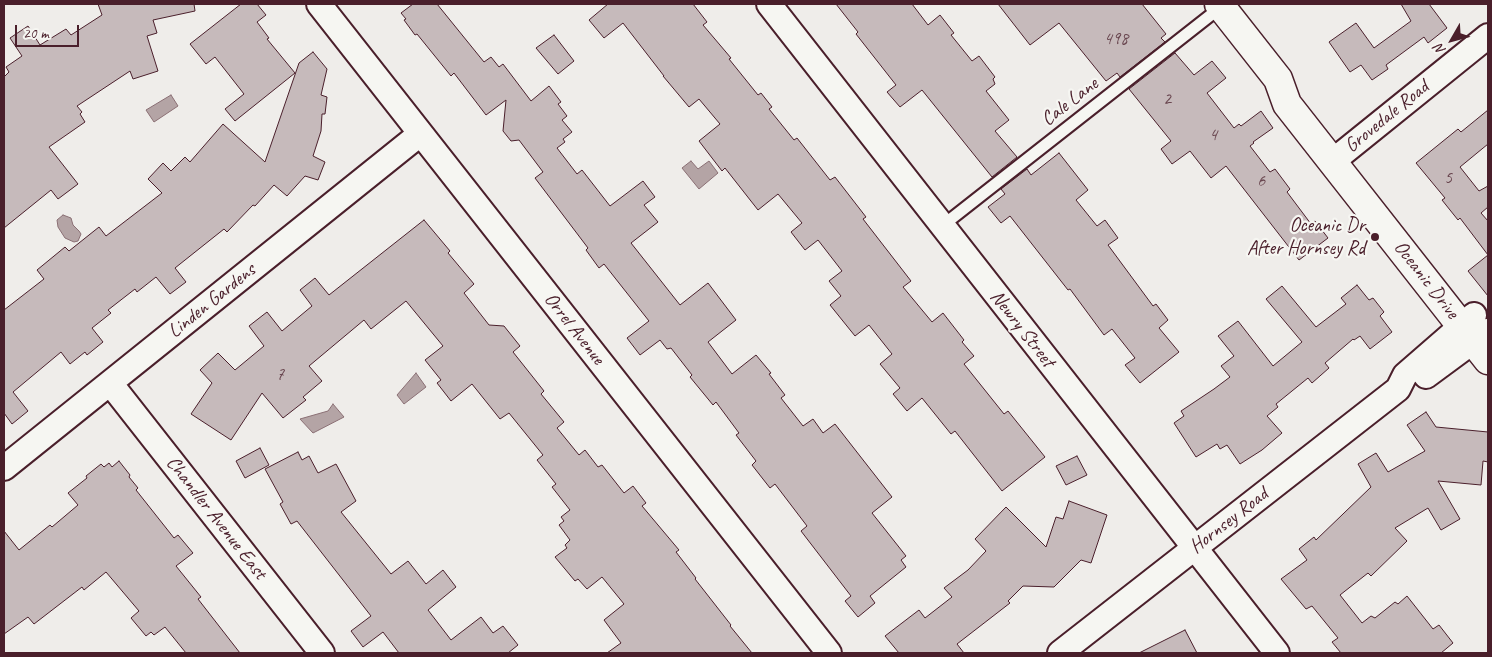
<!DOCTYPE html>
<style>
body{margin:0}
#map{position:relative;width:1492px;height:657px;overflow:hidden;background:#efedea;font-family:Caveat,sans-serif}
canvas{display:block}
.frame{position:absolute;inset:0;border:5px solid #4a1f2b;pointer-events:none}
.north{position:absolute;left:1427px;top:15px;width:50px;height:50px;-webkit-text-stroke:4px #f6f6f2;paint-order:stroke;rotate:232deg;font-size:14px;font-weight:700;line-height:20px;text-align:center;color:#4a1f2b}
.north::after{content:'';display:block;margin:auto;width:18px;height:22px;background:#4a1f2b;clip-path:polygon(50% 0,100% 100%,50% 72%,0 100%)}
.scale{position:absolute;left:15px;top:25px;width:64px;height:22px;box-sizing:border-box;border:2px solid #4a1f2b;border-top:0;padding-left:6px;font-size:15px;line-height:18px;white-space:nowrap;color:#4a1f2b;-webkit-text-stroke:4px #f6f6f2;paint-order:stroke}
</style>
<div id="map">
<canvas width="1492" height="657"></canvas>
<div class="frame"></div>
<div class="north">N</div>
<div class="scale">20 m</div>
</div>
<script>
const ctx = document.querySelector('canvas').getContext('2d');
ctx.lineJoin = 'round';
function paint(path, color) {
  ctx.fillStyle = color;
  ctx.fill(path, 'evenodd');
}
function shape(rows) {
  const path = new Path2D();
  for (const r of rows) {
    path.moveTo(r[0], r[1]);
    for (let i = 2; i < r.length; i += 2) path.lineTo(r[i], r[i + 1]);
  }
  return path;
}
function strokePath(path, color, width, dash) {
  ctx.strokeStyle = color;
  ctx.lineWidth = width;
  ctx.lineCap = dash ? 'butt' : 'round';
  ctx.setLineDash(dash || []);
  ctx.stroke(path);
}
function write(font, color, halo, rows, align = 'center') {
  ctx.font = font + ' Caveat,sans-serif';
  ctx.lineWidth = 4.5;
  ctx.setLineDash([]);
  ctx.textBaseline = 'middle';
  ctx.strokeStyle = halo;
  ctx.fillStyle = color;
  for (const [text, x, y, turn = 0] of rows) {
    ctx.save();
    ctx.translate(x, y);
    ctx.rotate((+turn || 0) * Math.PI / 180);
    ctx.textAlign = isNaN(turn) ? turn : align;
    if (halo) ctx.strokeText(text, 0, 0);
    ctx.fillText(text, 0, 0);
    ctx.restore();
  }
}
const water = shape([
 [171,95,178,106,154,122,146,110,171,95],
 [691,161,698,169,709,161,718,173,699,189,682,168,691,161],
 [63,215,71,218,73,225,79,231,81,234,78,241,74,242,65,238,58,227,57,220,63,215],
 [416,373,426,387,404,404,397,395,416,373],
 [333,404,344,417,313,433,300,419,328,411,333,404]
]);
const building = shape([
 [98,4,194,4,195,11,153,20,157,33,147,36,158,71,133,79,130,71,77,106,82,112,80,114,85,122,49,147,78,184,58,199,51,190,4,228,4,77,9,72,6,67,22,56,10,38,28,26,40,45,66,29,71,35,102,15,98,4],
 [241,4,257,4,266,15,257,22,269,38,267,39,295,73,235,121,225,109,244,94,215,57,206,64,190,44,241,4],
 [413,4,437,4,484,62,491,57,499,67,503,64,531,101,549,86,561,102,558,104,567,116,562,120,572,132,563,139,565,142,557,148,577,174,582,170,610,206,643,181,655,197,644,205,658,222,631,243,680,305,708,283,736,320,708,342,732,374,756,355,771,373,769,374,785,395,781,398,803,426,813,419,823,433,835,424,892,497,872,513,906,556,901,560,906,567,870,596,875,603,858,617,845,601,851,596,801,531,807,526,775,484,770,488,752,465,756,461,736,435,739,433,716,402,713,405,690,377,692,375,671,348,667,349,660,340,640,355,627,338,649,321,604,264,599,268,586,250,588,248,535,178,543,172,519,140,511,141,503,131,506,100,486,115,454,73,451,76,417,34,415,35,404,20,406,19,401,13,413,4],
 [608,4,693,4,707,22,703,25,731,58,729,59,758,95,761,93,772,107,769,109,794,140,797,138,830,180,835,177,866,217,863,219,911,281,903,287,932,322,943,313,964,340,962,342,974,356,964,364,1004,414,1008,411,1045,457,1002,491,955,431,951,434,922,398,907,411,893,394,900,388,880,364,892,354,869,325,855,336,830,305,841,296,829,281,842,271,818,240,805,250,791,232,802,223,778,194,758,210,725,168,722,171,699,141,720,124,699,99,689,107,663,76,664,76,623,23,604,38,589,20,608,4],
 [836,4,912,4,928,25,940,15,954,33,951,35,972,61,979,56,995,77,993,79,995,84,986,91,1009,120,995,131,1017,157,992,177,922,90,900,107,887,92,896,85,856,34,858,32,836,4],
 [998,4,1142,4,1166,34,1161,38,1165,42,1120,77,1117,73,1106,81,1059,23,1030,45,998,4],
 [1401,4,1429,4,1447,28,1428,43,1424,37,1386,65,1388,69,1372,80,1361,65,1350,72,1329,42,1356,23,1374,48,1411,21,1401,4],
 [554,35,574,61,558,74,536,48,554,35],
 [313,52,327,69,321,95,327,97,325,114,322,114,321,131,313,156,325,162,318,180,305,176,287,196,274,185,255,206,253,205,227,232,224,229,175,268,186,282,170,294,156,277,137,292,135,289,108,310,111,313,92,328,103,342,87,355,85,352,70,364,61,352,13,392,28,411,12,424,4,413,4,310,44,279,37,270,65,247,69,251,99,227,106,236,162,193,148,179,163,163,171,171,185,157,190,162,223,124,265,162,299,63,313,52],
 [1175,53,1194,75,1212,61,1226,78,1207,93,1234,128,1239,124,1241,126,1261,111,1273,128,1253,142,1254,143,1250,146,1270,172,1275,169,1290,189,1287,192,1311,224,1315,221,1328,238,1299,260,1226,166,1211,178,1190,151,1172,164,1161,149,1171,141,1129,89,1175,53],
 [1488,110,1488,144,1460,167,1479,191,1488,186,1488,207,1481,213,1488,221,1488,296,1468,271,1488,255,1460,218,1458,220,1442,200,1445,198,1416,163,1458,129,1461,132,1488,110],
 [1059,153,1088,190,1076,200,1097,226,1105,220,1118,238,1108,245,1153,306,1156,304,1168,320,1159,328,1179,352,1140,383,1125,365,1135,358,1112,329,1104,335,1070,289,1068,290,1010,216,1001,223,988,207,1005,194,1001,189,1027,169,1031,175,1059,153],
 [424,220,450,251,448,253,474,284,464,293,489,325,504,326,520,346,513,352,544,391,541,394,564,422,557,428,579,455,585,450,598,467,602,465,624,493,633,486,646,503,642,506,679,550,676,552,696,578,695,579,731,625,730,626,752,653,607,653,621,643,604,620,624,604,602,577,587,589,578,579,575,581,555,557,567,548,565,545,570,540,559,525,564,521,561,517,570,510,552,487,556,484,537,460,543,455,509,413,500,419,472,384,451,401,437,383,441,380,425,360,443,346,406,301,371,329,364,320,309,366,322,381,303,397,306,400,283,418,262,393,231,440,191,414,212,383,200,370,218,353,235,370,264,346,249,326,267,312,282,331,312,306,300,290,315,278,329,295,424,220],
 [1357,285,1369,300,1373,298,1384,312,1380,316,1392,332,1370,349,1360,336,1354,340,1353,339,1325,363,1329,368,1312,383,1308,378,1276,404,1278,407,1267,416,1282,433,1262,450,1240,464,1227,445,1220,449,1217,444,1196,457,1174,423,1184,416,1181,411,1214,389,1230,377,1221,366,1234,356,1218,336,1238,321,1273,366,1302,342,1266,299,1282,286,1316,327,1346,304,1341,298,1357,285],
 [1426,412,1436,427,1488,432,1488,462,1483,461,1481,485,1438,481,1460,519,1441,530,1428,508,1395,528,1407,541,1371,576,1368,573,1340,595,1362,623,1371,616,1375,618,1395,602,1398,604,1407,596,1433,629,1439,625,1453,643,1441,653,1341,653,1332,642,1338,638,1312,606,1306,609,1281,579,1307,560,1299,549,1314,537,1316,540,1371,487,1358,464,1376,453,1388,472,1425,451,1407,425,1426,412],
 [260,448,269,465,245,478,236,461,260,448],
 [298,452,302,460,309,456,318,473,336,464,356,501,341,512,391,574,408,561,426,584,443,570,456,587,428,610,451,640,481,617,493,633,503,626,518,645,508,653,399,653,383,632,363,647,351,631,371,616,297,521,291,524,280,504,283,502,265,469,298,452],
 [1077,456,1087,475,1066,485,1056,466,1077,456],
 [119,461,130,475,129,477,138,488,136,490,174,538,178,535,193,553,176,566,201,597,198,599,240,653,186,653,165,627,154,635,151,632,146,636,131,618,139,611,106,572,84,590,82,587,34,624,28,617,4,634,4,531,19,550,50,525,52,527,78,505,68,493,87,478,86,476,101,464,104,467,109,463,112,467,119,461],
 [1069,501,1107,515,1091,563,1081,560,1054,587,1023,586,1008,601,1010,603,957,644,964,653,899,653,885,636,919,610,925,618,952,597,944,588,968,570,986,551,975,539,1006,507,1046,547,1056,517,1063,519,1069,501],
 [1185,630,1197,653,1139,653,1185,630]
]);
const lane = shape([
 [942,226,1221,7]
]);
const street = shape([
 [319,4,829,653],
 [769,4,1277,653],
 [1333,161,1488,36],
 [1426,376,1487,331],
 [110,383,322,653],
 [4,468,420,134],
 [1060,653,1398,389,1405,375,1474,315]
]);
const primary = shape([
 [1219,4,1278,79,1287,104,1488,360]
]);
const markers = [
 [1375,237,5,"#4a1f2b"]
];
const numberNames = [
 ["498",1116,39],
 ["2",1167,99],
 ["4",1213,135],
 ["5",1448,178],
 ["6",1261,181],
 ["7",280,375]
];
const streetNames = [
 ["Cale Lane",1070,102,-38],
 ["Grovedale Road",1387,117,-39],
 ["Oceanic Drive",1426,280,52],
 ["Linden Gardens",212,301,-39],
 ["Orrel Avenue",574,329,52],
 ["Newry Street",1022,329,52],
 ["Chandler Avenue East",216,518,52],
 ["Hornsey Road",1229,521,-38]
];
const poiNames = [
 ["Oceanic Dr",1365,226],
 ["After Hornsey Rd",1365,249]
];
paint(water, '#b4a4a5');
strokePath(water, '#8a6f74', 1);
paint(building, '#c6babb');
strokePath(building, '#4a1f2b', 1);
strokePath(lane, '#4a1f2b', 15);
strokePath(street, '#4a1f2b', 28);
strokePath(primary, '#4a1f2b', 31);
strokePath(lane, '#f6f6f2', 11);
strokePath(street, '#f6f6f2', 24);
strokePath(primary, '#f6f6f2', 28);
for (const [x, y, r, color] of markers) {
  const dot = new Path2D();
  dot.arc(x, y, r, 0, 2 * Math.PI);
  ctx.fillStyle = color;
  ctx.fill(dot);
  strokePath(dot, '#f6f6f2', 2);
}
write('18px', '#69464f', null, numberNames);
write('20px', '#4a1f2b', '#f6f6f2', streetNames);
write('20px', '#4a1f2b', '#f6f6f2', poiNames, 'right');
</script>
